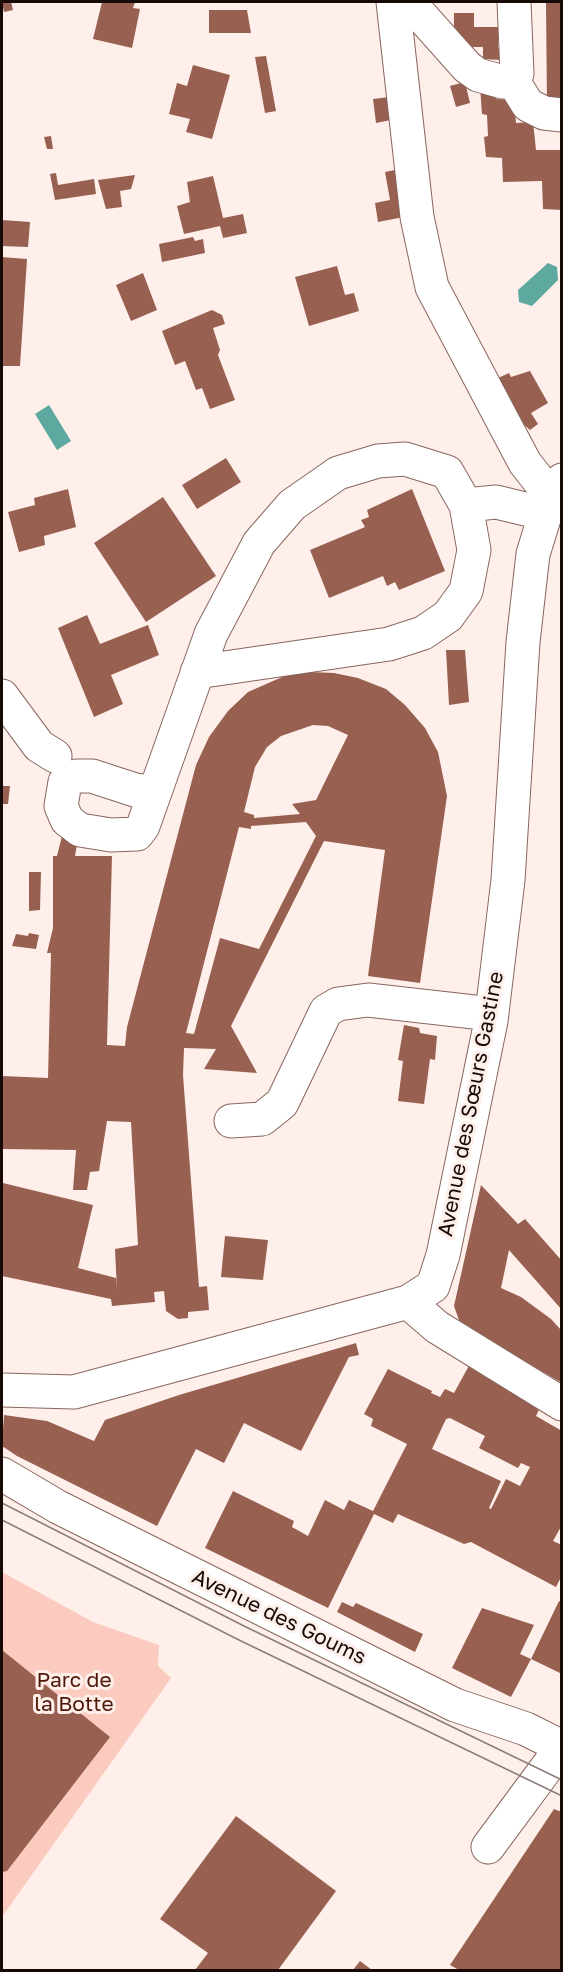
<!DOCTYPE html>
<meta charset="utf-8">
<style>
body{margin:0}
#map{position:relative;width:563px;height:1972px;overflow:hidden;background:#ffefeb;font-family:"Golos Text",sans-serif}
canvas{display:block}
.frame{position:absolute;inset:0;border:3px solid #160906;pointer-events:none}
</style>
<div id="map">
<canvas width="563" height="1972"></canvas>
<div class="frame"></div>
</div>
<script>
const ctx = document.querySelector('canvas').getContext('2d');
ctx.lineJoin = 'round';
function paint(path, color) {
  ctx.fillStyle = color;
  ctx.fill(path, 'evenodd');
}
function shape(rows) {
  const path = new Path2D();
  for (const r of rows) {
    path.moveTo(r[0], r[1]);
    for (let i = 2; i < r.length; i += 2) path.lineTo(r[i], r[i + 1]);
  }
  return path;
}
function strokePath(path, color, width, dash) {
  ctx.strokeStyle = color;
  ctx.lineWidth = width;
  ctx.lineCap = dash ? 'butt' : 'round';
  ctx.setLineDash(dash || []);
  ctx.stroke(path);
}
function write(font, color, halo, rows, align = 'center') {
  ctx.font = font + ' "Golos Text",sans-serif';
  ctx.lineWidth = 6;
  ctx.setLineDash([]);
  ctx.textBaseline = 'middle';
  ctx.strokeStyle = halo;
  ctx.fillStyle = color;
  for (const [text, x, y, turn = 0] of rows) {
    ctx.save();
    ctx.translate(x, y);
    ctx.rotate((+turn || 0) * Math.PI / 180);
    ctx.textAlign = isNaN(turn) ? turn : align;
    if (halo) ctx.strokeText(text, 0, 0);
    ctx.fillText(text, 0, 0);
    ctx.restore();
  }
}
const green = shape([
 [2,1572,93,1622,159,1645,158,1666,171,1678,2,1917]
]);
const water = shape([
 [548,263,557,267,558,280,532,306,519,302,518,290],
 [49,405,71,441,57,450,35,414]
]);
const building = shape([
 [2,2,11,2,13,10,4,12],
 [102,2,135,2,133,8,140,9,132,48,93,39],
 [546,2,562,2,562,107,547,108],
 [209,10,247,10,251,33,209,33],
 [454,13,474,13,474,27,498,27,498,48,502,49,501,60,483,59,483,47,461,47,454,27],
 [266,56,276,111,265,113,255,57],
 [193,65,230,75,212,139,186,132,190,119,169,114,177,83,187,86],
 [465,82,470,103,456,107,450,86],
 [480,87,497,99,514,100,516,123,533,122,536,150,562,150,562,210,543,209,542,181,503,182,502,158,486,157,484,137,488,136,487,115,482,114],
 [389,97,391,120,376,123,373,99],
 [51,136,53,149,47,149,44,137],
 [405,168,409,216,378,222,375,203,390,200,385,172],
 [56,173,58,185,94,179,96,194,55,200,50,174],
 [135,175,131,189,120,191,122,207,106,209,98,180],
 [213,176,223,218,243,214,247,233,223,238,220,226,184,234,177,206,190,202,187,182],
 [2,220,30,222,28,247,2,246],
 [193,237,195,241,203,239,205,253,162,262,159,244],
 [2,257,27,259,20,366,2,366],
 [337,266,345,295,354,293,359,311,309,326,295,277],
 [143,273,157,310,131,321,116,285],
 [212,310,222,315,225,324,213,328,220,350,218,355,235,400,210,409,202,388,196,390,185,361,175,365,162,331],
 [530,371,548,403,531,413,538,424,530,430,522,423,498,378,509,373,511,377],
 [226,458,241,482,197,509,182,485],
 [68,489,76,527,44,536,45,545,19,552,8,512,35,505,34,498],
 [412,489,445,571,399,590,395,582,387,586,383,576,329,598,310,550,365,527,361,520,369,517,367,510],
 [163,497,216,576,146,622,94,543],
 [87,615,100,644,148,625,159,655,111,675,123,704,94,717,58,628],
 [446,650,465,650,469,702,449,705],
 [310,672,334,673,358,678,386,689,405,705,425,728,438,752,447,796,420,983,368,976,385,850,324,841,231,1026,257,1073,204,1069,216,1049,184,1048,183,1075,199,1287,207,1286,209,1310,188,1312,188,1318,178,1319,166,1311,164,1291,154,1292,155,1302,112,1306,111,1299,2,1276,3,1183,93,1205,78,1268,116,1278,117,1291,115,1249,138,1245,131,1122,107,1121,99,1171,90,1172,87,1190,73,1190,76,1150,2,1149,2,1076,48,1078,51,953,47,953,53,928,53,856,57,856,62,836,78,839,75,856,112,856,107,1045,125,1046,127,1027,196,765,209,737,228,711,248,692,289,674],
 [313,725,328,726,348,735,316,800,292,804,300,814,254,818,254,815,244,812,255,767,267,747,281,736],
 [306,822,316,836,259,949,220,938,194,1034,186,1033,239,827,251,829,251,826],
 [2,786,10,786,8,804,2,804],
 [29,872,41,872,40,910,29,911],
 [29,933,39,935,36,949,12,946,16,934,28,936],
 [404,1025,419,1028,420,1033,437,1036,435,1060,430,1059,424,1104,398,1101,403,1061,398,1060],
 [481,1185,518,1224,525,1219,562,1261,562,1310,509,1250,501,1288,521,1297,551,1319,562,1331,562,1383,460,1323,454,1306],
 [225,1236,268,1240,263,1280,221,1277],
 [356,1343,359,1355,349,1357,301,1451,244,1423,224,1463,196,1449,157,1526,17,1456,2,1446,4,1415,47,1421,94,1441,105,1420,179,1395],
 [471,1362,542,1403,536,1416,562,1431,562,1525,553,1541,562,1545,562,1575,556,1587,471,1542,464,1544,398,1514,393,1523,374,1514,328,1608,205,1548,233,1491,294,1521,292,1527,308,1536,325,1500,344,1510,349,1500,373,1511,407,1444,371,1426,373,1419,364,1414,388,1369,432,1391,431,1393,440,1397,445,1389,454,1393],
 [450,1418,485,1436,479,1448,518,1468,521,1463,530,1467,520,1486,506,1479,491,1509,489,1508,501,1481,432,1449,446,1419],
 [559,1601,562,1602,562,1674,531,1659],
 [342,1602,353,1607,356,1603,423,1634,415,1652,337,1612],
 [482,1608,534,1625,520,1654,531,1659,511,1697,452,1668],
 [2,1650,110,1737,7,1871,2,1872],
 [554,1809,562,1812,562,1970,459,1970,450,1965],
 [236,1816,336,1891,278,1970,195,1970,208,1953,160,1919],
 [360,1961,372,1970,353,1970]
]);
const minor = shape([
 [393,2,417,217,432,287,525,463,551,496],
 [409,2,467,67,478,75,503,82,513,81,517,74,514,2],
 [513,81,528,105,544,113,562,115],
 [197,672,389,644,423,633,448,616,466,591,474,550,466,505],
 [2,696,39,746,55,756],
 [155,790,138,791,92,776,76,776,65,782,61,806,67,820,80,830,111,835,137,834,143,826,211,634,259,543,292,505,338,473,378,461,405,459,447,472,466,505,496,502,546,514],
 [231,1121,262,1119,282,1103,326,1011,338,1004,368,1000,492,1014],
 [408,1302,437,1327,562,1404],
 [2,1390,74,1392,408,1302,433,1286,443,1255,491,1021,508,880,523,642,533,554,551,496,562,480],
 [488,1847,562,1747]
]);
const major = shape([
 [2,1474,58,1507,455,1705,526,1729,562,1747]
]);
const tram = shape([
 [2,1503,246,1627,562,1780],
 [2,1520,239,1640,562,1796]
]);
const streetNames = [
 ["Avenue des Sœurs Gastine",471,1104,-79],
 ["Avenue des Goums",279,1617,26]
];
const parkNames = [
 ["Parc de",74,1680],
 ["la Botte",74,1704]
];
paint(green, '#facbbe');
paint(water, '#5da99f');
paint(building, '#986050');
strokePath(minor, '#88665d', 35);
strokePath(major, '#88665d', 35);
strokePath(minor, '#fff', 33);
strokePath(major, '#fff', 33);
strokePath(tram, '#8c7d7a', 1.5);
write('21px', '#160906', '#ffefeb', streetNames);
write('21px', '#4e1808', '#ffefeb', parkNames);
</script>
